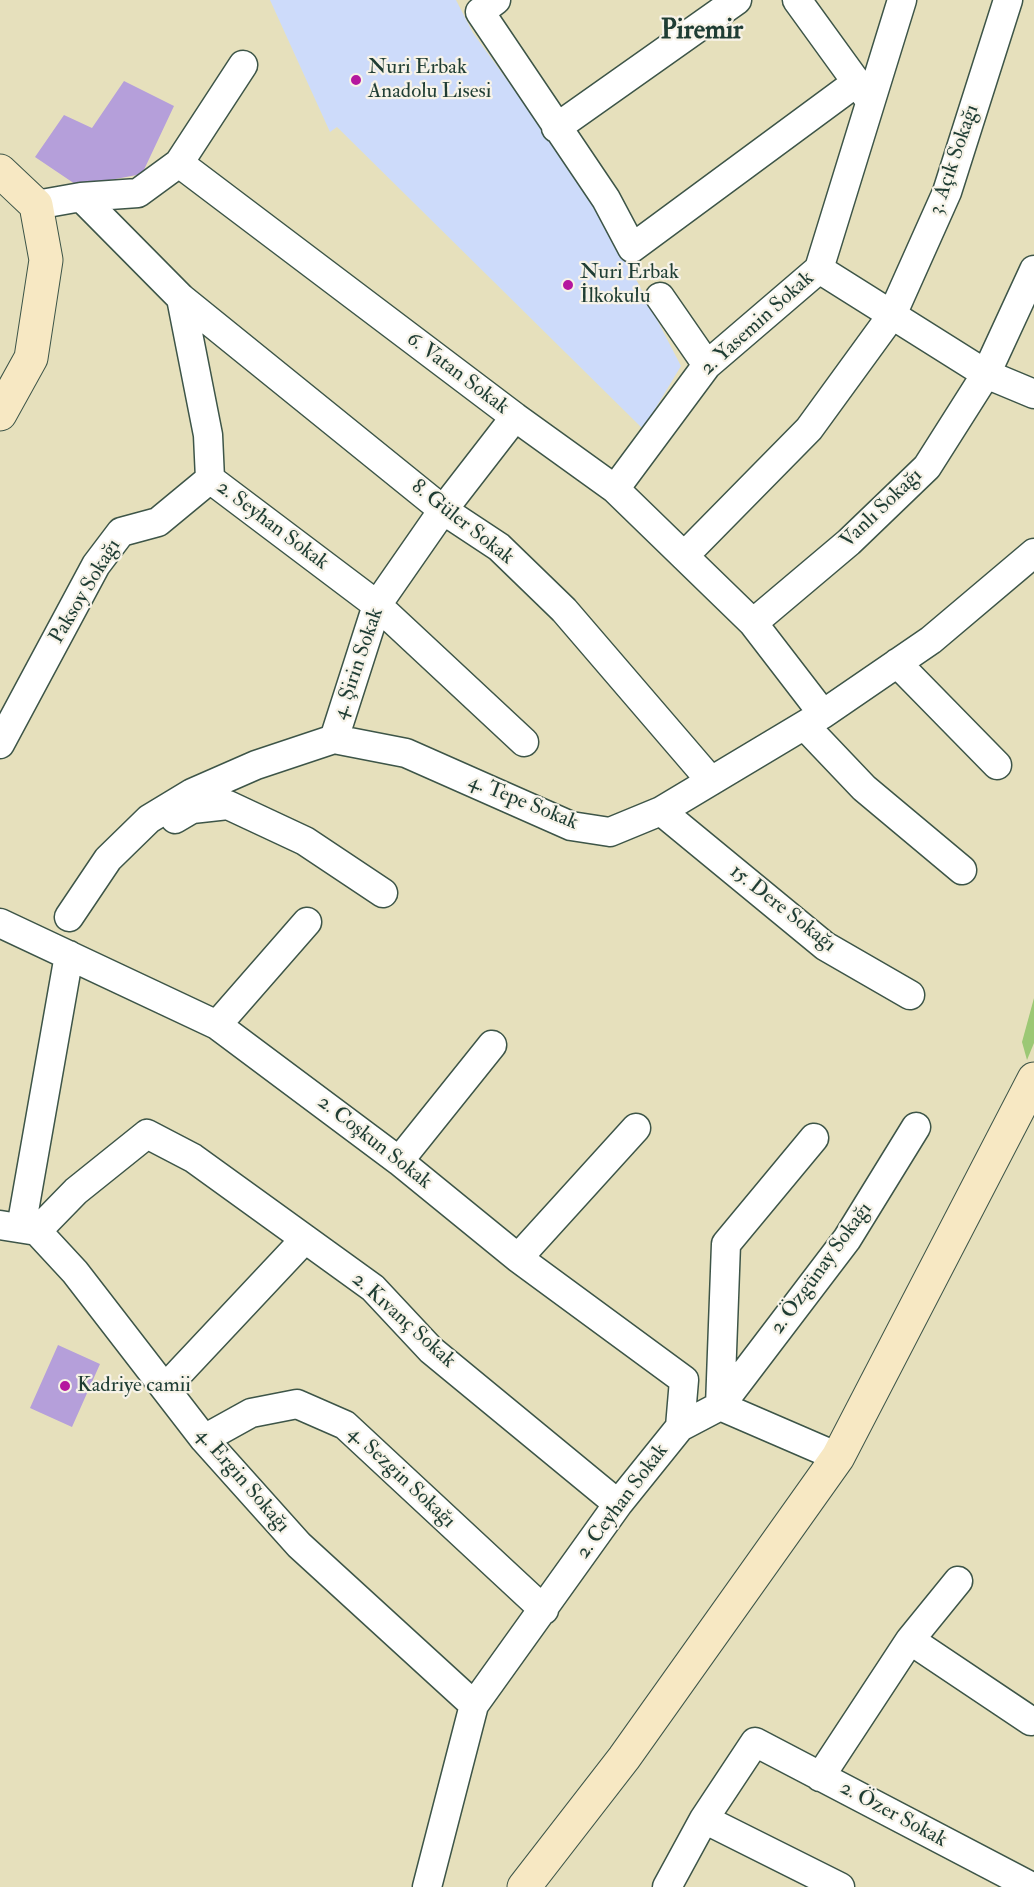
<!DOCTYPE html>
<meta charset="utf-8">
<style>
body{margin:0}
canvas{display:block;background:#e6e0bc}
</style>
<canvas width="1034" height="1887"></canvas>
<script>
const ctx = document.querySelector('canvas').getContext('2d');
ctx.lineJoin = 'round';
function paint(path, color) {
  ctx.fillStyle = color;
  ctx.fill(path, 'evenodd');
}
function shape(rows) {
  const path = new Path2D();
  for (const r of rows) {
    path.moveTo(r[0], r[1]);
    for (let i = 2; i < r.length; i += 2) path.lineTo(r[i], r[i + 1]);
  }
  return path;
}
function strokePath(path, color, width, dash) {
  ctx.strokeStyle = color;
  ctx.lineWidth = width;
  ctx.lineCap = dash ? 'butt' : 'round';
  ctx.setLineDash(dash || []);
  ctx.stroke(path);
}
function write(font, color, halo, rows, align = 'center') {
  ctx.font = font + ' "IM FELL Double Pica",serif';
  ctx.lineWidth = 4.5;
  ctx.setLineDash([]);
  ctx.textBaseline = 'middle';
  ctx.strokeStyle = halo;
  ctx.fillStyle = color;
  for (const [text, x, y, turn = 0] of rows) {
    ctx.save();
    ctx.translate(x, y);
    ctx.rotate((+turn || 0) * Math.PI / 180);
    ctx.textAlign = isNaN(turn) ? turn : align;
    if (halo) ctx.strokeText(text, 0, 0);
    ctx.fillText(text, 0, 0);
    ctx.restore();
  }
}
const built = shape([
 [270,0,456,0,473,33,597,204,681,366,643,429,337,127,330,132]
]);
const green = shape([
 [1034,998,1034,1043,1027,1060,1022,1042]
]);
const building = shape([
 [124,81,174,106,142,174,78,186,35,157,64,115,92,128],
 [58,1345,100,1364,72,1427,30,1408]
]);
const street = shape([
 [496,0,480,12,606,199,632,248,857,82],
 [797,0,868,98],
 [556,128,737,0],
 [179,163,243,65],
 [81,197,181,298,208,435,210,479,377,605,524,742],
 [36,205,81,197,138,193,179,163,515,417,615,489,753,623,823,714],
 [819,269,986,374,1034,394],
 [660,297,707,365],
 [181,298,443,510,499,547,564,610,711,781],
 [615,489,707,365,819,269,902,0],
 [684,556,809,429,892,315,947,192,1008,0],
 [753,623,849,542,927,467,986,374,1034,270],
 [897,663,997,765],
 [805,726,864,788,962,870],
 [334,739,377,605,443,510,515,417],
 [0,744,96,565,121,532,158,522,210,479],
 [661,811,825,946,910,995],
 [175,819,192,809,228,805,305,841,383,893],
 [69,917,108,859,149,819,192,793,256,765,334,739,406,753,571,826,610,832,661,811,823,714,931,640,1034,553],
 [0,923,217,1025,399,1161,518,1258,684,1380,680,1427],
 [217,1025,307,922],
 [399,1161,492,1045],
 [0,1225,37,1231,76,1191,147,1134,193,1158,373,1288,431,1350,618,1504],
 [21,1228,69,955],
 [37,1231,75,1272,204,1439,299,1545,474,1705],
 [518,1258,636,1128],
 [165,1388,304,1240],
 [204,1439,251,1413,297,1404,345,1425,544,1610],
 [838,1457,720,1406,847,1239,916,1127],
 [910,1640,1031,1721],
 [820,1777,910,1640,958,1581],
 [704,1819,840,1887],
 [427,1887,474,1705,618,1504,680,1427,720,1406,726,1244,814,1138],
 [667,1887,704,1819,755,1742,1032,1887]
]);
const secondary = shape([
 [0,171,36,205,46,260,31,358,0,414],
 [524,1887,624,1758,838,1457,1034,1079]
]);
const markers = [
 [356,80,6,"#b5179e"],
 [568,285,6,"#b5179e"],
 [65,1386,6,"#b5179e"]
];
const poiNames = [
 ["Nuri Erbak",368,68],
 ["Anadolu Lisesi",368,92],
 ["Nuri Erbak",580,273],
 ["İlkokulu",580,297],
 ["Kadriye camii",77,1386]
];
const streetNames = [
 ["3. Açık Sokağı",955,160,-71],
 ["2. Yasemin Sokak",758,324,-42],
 ["6. Vatan Sokak",457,374,37],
 ["Vanlı Sokağı",882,509,-44],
 ["8. Güler Sokak",462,523,38],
 ["2. Seyhan Sokak",272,526,37],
 ["Paksoy Sokağı",86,592,-59],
 ["4. Şirin Sokak",359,664,-71],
 ["4. Tepe Sokak",523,803,22],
 ["15. Dere Sokağı",782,909,38],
 ["2. Coşkun Sokak",374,1143,38],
 ["2. Özgünay Sokağı",822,1269,-54],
 ["2. Kıvanç Sokak",403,1321,42],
 ["4. Sezgin Sokağı",401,1478,43],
 ["4. Ergin Sokağı",242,1481,49],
 ["2. Ceyhan Sokak",623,1502,-53],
 ["2. Özer Sokak",893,1815,28]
];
const districtNames = [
 ["Piremir",702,32]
];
paint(built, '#cddbfa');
paint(green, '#9cc875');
paint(building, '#b59fda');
strokePath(street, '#3d5548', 31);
strokePath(secondary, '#3d5548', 35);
strokePath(street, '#fff', 28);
strokePath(secondary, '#f7e8c3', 33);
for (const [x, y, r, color] of markers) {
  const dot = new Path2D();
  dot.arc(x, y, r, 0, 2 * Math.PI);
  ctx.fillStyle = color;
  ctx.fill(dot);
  strokePath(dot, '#f7f3e8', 2);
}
write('21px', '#1f3d34', '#f7f3e8', poiNames, 'left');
write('21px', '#1f3d34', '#f7f3e8', streetNames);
write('bold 27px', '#1f3d34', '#f7f3e8', districtNames);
</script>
